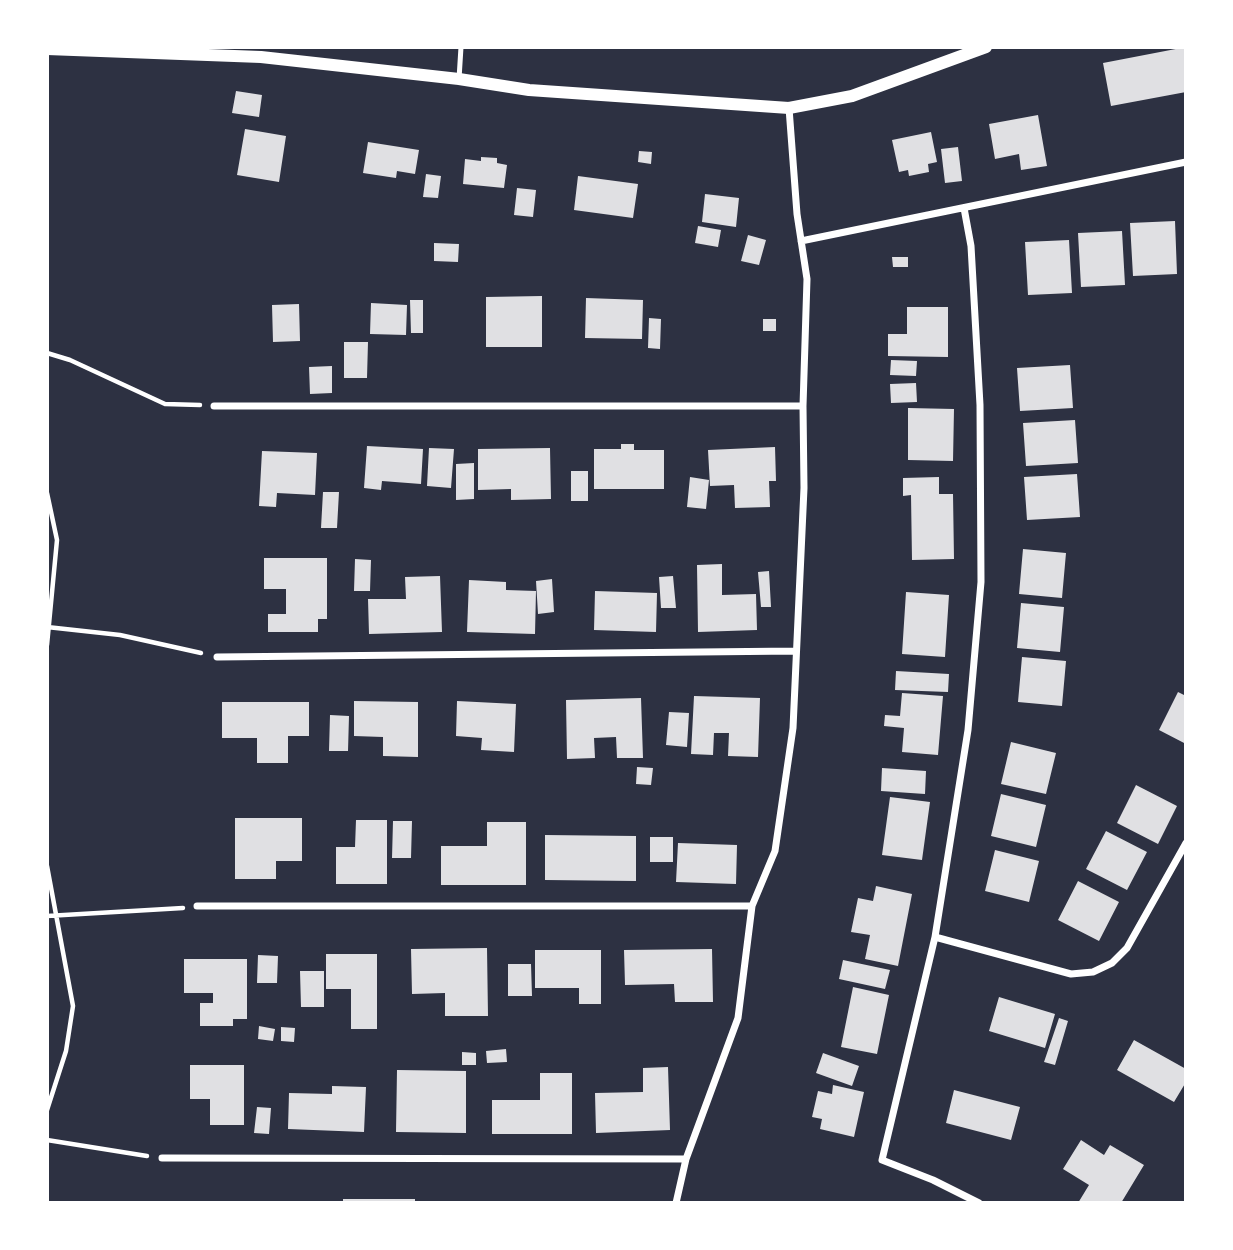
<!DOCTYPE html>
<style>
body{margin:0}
#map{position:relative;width:1233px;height:1250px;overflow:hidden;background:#2d3142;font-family:"Source Sans 3",sans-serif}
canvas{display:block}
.frame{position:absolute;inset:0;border:49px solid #fff;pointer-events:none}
</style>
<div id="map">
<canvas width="1233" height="1250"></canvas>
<div class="frame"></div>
</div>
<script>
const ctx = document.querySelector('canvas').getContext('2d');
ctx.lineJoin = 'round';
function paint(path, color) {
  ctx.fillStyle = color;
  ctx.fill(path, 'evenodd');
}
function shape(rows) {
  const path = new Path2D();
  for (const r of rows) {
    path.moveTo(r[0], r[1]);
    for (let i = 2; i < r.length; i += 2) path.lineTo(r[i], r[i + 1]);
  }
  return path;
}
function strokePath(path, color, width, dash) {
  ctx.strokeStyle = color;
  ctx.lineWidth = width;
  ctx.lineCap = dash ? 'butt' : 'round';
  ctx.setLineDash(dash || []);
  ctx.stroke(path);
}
const building = shape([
 [1186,47,1186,92,1111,106,1103,63],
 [236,91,262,95,259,117,232,113],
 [1038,115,1047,166,1021,170,1019,154,995,159,989,124],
 [245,129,286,136,279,182,237,175],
 [931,132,937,162,928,164,929,172,909,176,908,170,899,172,892,140],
 [368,142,419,150,415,174,397,171,396,178,363,173],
 [958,147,962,181,945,183,941,149],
 [639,151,652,152,651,164,638,162],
 [481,157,497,158,497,163,507,165,504,188,463,184,465,159,481,161],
 [426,174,441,176,438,198,423,197],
 [578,176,638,184,633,218,574,210],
 [517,188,536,190,533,217,514,215],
 [705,194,739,198,736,227,702,222],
 [1175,221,1177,274,1133,276,1130,223],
 [698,226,721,230,718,247,695,243],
 [1122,231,1125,285,1081,287,1078,233],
 [748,235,766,240,759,265,741,261],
 [1069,240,1072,293,1028,295,1025,242],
 [434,243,459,244,458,262,434,261],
 [892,257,908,257,908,267,893,267],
 [542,296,542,347,486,347,486,297],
 [586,298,643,300,642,339,585,338],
 [410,300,423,300,423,333,411,333],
 [371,303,407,305,406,335,370,334],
 [299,304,300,341,273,342,272,305],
 [907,307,948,307,948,357,888,356,888,334,907,334],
 [649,318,661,319,660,349,648,348],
 [763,319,776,319,776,331,763,331],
 [344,342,368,342,367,378,344,378],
 [891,360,917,361,916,376,890,375],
 [1070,365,1073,408,1020,411,1017,368],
 [332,366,332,393,310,394,309,367],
 [916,383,917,402,891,403,890,384],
 [908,408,954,409,953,461,908,460],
 [1075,420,1078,463,1026,466,1023,423],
 [621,444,634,444,634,450,664,450,664,489,594,489,594,449,621,449],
 [367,446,423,449,421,484,382,481,381,490,364,488],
 [775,447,776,481,769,481,770,507,735,508,734,485,710,486,708,450],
 [429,448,454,449,451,488,427,486],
 [550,448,551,499,511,500,511,489,478,490,478,449],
 [262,451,317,453,315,495,277,493,276,507,259,506],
 [474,463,474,499,456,500,456,464],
 [571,471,588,471,588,501,571,501],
 [1077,474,1080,517,1027,520,1024,477],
 [690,477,709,480,706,509,687,507],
 [939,477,939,494,953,494,954,559,912,560,911,495,903,496,903,478],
 [323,492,339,492,337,528,321,528],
 [1023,549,1066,553,1062,598,1019,594],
 [264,558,327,558,327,619,318,619,318,632,268,632,268,614,286,614,286,589,264,589],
 [355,559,371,560,370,591,354,591],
 [722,564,722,595,756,594,757,630,698,632,697,565],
 [769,571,771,607,761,607,758,572],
 [440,576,442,632,369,634,368,599,406,599,405,577],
 [673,576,676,608,661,608,659,577],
 [552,579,554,612,538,614,536,581],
 [469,580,506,582,506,590,536,591,535,634,467,632],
 [595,591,657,593,656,632,594,630],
 [906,592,949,595,945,657,902,654],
 [1021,603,1064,607,1060,652,1017,648],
 [1022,657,1066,661,1062,706,1018,702],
 [896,671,949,674,948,692,895,690],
 [1178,692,1186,696,1186,744,1159,730],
 [902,693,943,696,938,755,902,752,904,728,884,726,885,715,900,716],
 [694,696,760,698,758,757,728,756,729,733,714,733,713,755,691,754],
 [641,698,643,758,617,758,616,737,594,738,595,758,567,759,566,700],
 [354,701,418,702,418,757,383,756,383,737,354,736],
 [457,701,516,704,514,752,481,750,482,738,456,736],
 [222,702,309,702,309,736,288,736,288,763,257,763,257,738,222,738],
 [669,712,689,713,687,747,666,745],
 [330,715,349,716,348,751,329,751],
 [1011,742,1056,753,1046,794,1001,784],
 [637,767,653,768,651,785,636,784],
 [882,768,926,771,925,794,881,791],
 [1136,785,1177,806,1158,844,1117,823],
 [1001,794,1046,805,1036,847,991,836],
 [890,797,930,802,922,860,882,855],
 [235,818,302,818,302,861,276,861,276,879,235,879],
 [356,820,387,820,387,884,336,884,336,847,355,847],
 [393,821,412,821,411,858,392,858],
 [487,822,526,822,526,885,441,885,441,846,487,846],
 [1106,831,1147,852,1127,890,1086,869],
 [545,835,636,836,636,881,545,880],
 [650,837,673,837,673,862,650,862],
 [678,843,737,845,736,884,676,882],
 [995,850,1039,861,1029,902,985,891],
 [1078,881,1119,902,1099,941,1058,920],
 [876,886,912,894,898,966,865,959,870,935,851,932,858,898,873,901],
 [487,948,488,1016,445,1016,445,993,412,994,411,949],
 [712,949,713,1002,675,1002,674,984,625,985,624,950],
 [535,950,601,950,601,1004,579,1004,579,988,535,988],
 [326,954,377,954,377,1029,351,1029,351,989,326,989],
 [258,955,278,956,277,983,257,983],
 [184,959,247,959,247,1019,233,1019,233,1026,200,1026,200,1003,213,1003,213,993,184,993],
 [843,960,890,970,885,989,839,979],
 [508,964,531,964,532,996,508,996],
 [300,971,324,971,324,1007,301,1007],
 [853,987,889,995,877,1054,841,1047],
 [999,997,1055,1014,1045,1048,989,1031],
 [1059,1018,1068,1021,1055,1065,1044,1062],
 [259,1026,275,1029,273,1041,258,1039],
 [281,1027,295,1028,294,1042,281,1041],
 [1134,1040,1186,1069,1186,1082,1174,1102,1117,1070],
 [506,1049,507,1062,487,1063,486,1051],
 [462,1052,476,1053,476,1065,462,1065],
 [823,1053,859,1066,852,1086,816,1073],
 [190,1065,244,1065,244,1125,210,1125,210,1099,190,1099],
 [668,1067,670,1130,596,1133,595,1093,643,1092,643,1068],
 [397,1070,466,1071,466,1133,396,1132],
 [540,1073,572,1073,572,1134,492,1134,492,1100,540,1100],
 [833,1085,864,1092,854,1137,820,1129,822,1119,812,1117,818,1091,832,1094],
 [332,1086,366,1087,364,1132,288,1129,289,1093,332,1094],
 [954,1090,1020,1107,1011,1140,946,1123],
 [257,1107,271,1108,269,1134,254,1133],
 [1081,1140,1104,1155,1110,1145,1144,1165,1121,1203,1078,1203,1089,1185,1063,1169],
 [343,1199,415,1199,415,1203,343,1203]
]);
const path = shape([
 [47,353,70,360,165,404,200,405],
 [47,493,57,540,47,645],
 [47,627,120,635,201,653],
 [47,866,73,1006,66,1051,47,1110],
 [47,916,183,908],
 [47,1140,147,1156]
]);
const service = shape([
 [459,79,461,47]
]);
const minor = shape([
 [964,208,971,246,980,405,981,582,968,730,935,937,882,1160,933,1180,979,1203],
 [801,241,1186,162],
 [214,406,803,406],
 [217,657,796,651],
 [197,906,752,906],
 [935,937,1071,974,1093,972,1112,963,1127,948,1186,843],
 [162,1158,686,1159],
 [676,1203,686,1159,738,1018,752,906,775,851,793,728,804,488,803,406,807,279,797,214,789,108]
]);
const tertiary = shape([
 [47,49,261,57,459,79,529,90,789,108,852,96,986,47]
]);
paint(building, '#e0e0e3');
strokePath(path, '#fff', 4.5);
strokePath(service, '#fff', 5);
strokePath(minor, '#fff', 7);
strokePath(tertiary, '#fff', 12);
</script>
